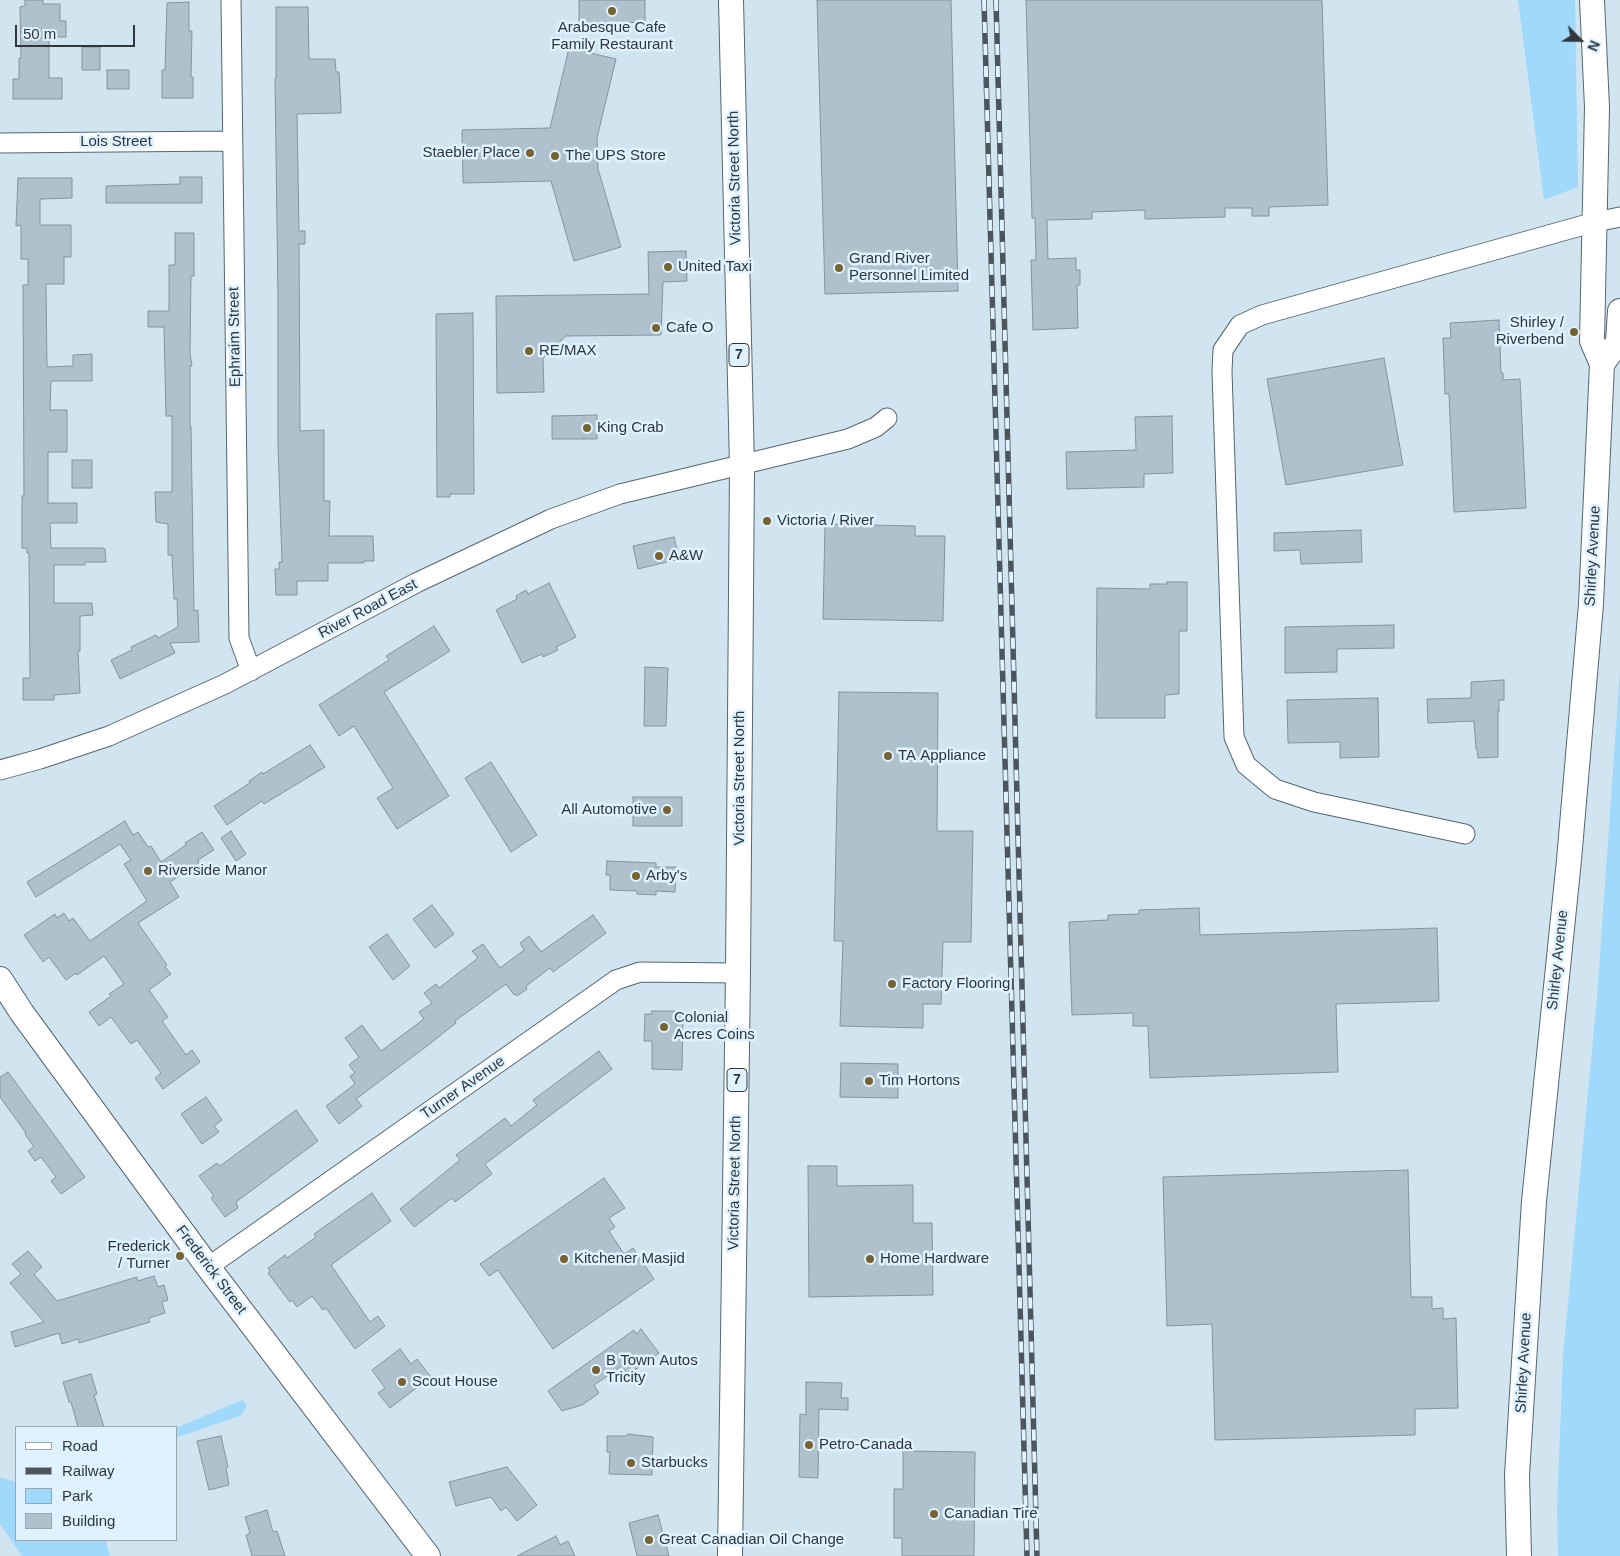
<!DOCTYPE html>
<style>
body{margin:0}
#map{position:relative;width:1620px;height:1556px;overflow:hidden;background:#d1e5f1;font-family:Arial,sans-serif}
canvas{display:block}
.legend{position:absolute;left:15px;top:1426px;width:162px;height:115px;box-sizing:border-box;background:#dff2ff;border:1px solid #99a7b1;margin:0;padding:6px 9px;list-style:none;font-size:15px;color:#2f373c}
.legend li{display:flex;align-items:center;gap:10px;height:25px}
.legend b{width:25px;border:1px solid #99a7b1}
.north{position:absolute;left:1555px;top:15px;width:50px;height:50px;-webkit-text-stroke:4px #dff2ff;paint-order:stroke;rotate:113deg;font-size:14px;font-weight:700;line-height:20px;text-align:center;color:#2f373c}
.north::after{content:'';display:block;margin:auto;width:18px;height:22px;background:#2f373c;clip-path:polygon(50% 0,100% 100%,50% 72%,0 100%)}
.scale{position:absolute;left:15px;top:25px;width:120px;height:22px;box-sizing:border-box;border:2px solid #2f373c;border-top:0;padding-left:6px;font-size:15px;line-height:18px;white-space:nowrap;color:#2f373c;-webkit-text-stroke:4px #dff2ff;paint-order:stroke}
</style>
<div id="map">
<canvas width="1620" height="1556"></canvas>
<ul class="legend">
<li><b style="height:6px;background:#fff"></b>Road</li>
<li><b style="height:6px;background:#4b555b"></b>Railway</li>
<li><b style="height:14px;background:#a1d9fc"></b>Park</li>
<li><b style="height:14px;background:#afc1cd"></b>Building</li>
</ul>
<div class="north">N</div>
<div class="scale">50 m</div>
</div>
<script>
const ctx = document.querySelector('canvas').getContext('2d');
ctx.lineJoin = 'round';
function paint(path, color) {
  ctx.fillStyle = color;
  ctx.fill(path, 'evenodd');
}
function shape(rows) {
  const path = new Path2D();
  for (const r of rows) {
    path.moveTo(r[0], r[1]);
    for (let i = 2; i < r.length; i += 2) path.lineTo(r[i], r[i + 1]);
  }
  return path;
}
function strokePath(path, color, width, dash) {
  ctx.strokeStyle = color;
  ctx.lineWidth = width;
  ctx.lineCap = dash ? 'butt' : 'round';
  ctx.setLineDash(dash || []);
  ctx.stroke(path);
}
function write(font, color, halo, rows, align = 'center') {
  ctx.font = font + ' Arial,sans-serif';
  ctx.lineWidth = 5;
  ctx.setLineDash([]);
  ctx.textBaseline = 'middle';
  ctx.strokeStyle = halo;
  ctx.fillStyle = color;
  for (const [text, x, y, turn = 0] of rows) {
    ctx.save();
    ctx.translate(x, y);
    ctx.rotate((+turn || 0) * Math.PI / 180);
    ctx.textAlign = isNaN(turn) ? turn : align;
    if (halo) ctx.strokeText(text, 0, 0);
    ctx.fillText(text, 0, 0);
    ctx.restore();
  }
}
const green = shape([
 [1518,0,1575,0,1578,187,1544,200],
 [1620,670,1620,1556,1558,1556,1557,1507,1563,1356,1597,997],
 [242,1400,247,1404,242,1415,176,1438,176,1428],
 [0,1477,16,1482,16,1540,114,1540,106,1542,110,1556,22,1556,0,1524]
]);
const building = shape([
 [25,0,43,0,43,4,60,4,60,21,66,21,66,37,49,37,49,78,62,78,62,99,13,99,13,79,19,79,19,58,21,58,20,7,25,6,25,0],
 [579,0,645,0,645,22,619,23,619,28,606,28,606,23,579,23,579,0],
 [817,0,951,0,958,291,825,294,817,0],
 [1026,0,1322,0,1328,205,1269,207,1269,216,1252,216,1252,208,1225,208,1225,217,1145,219,1145,210,1092,212,1092,219,1047,220,1048,259,1076,258,1076,270,1080,270,1080,285,1077,285,1078,328,1033,330,1031,260,1036,260,1035,218,1032,218,1026,0],
 [189,2,189,31,192,31,191,77,193,77,193,98,162,98,162,70,165,70,167,3,189,2],
 [276,7,308,7,309,59,335,59,336,72,339,72,341,106,341,113,297,114,299,231,305,231,305,244,299,244,300,431,324,430,324,501,330,501,329,536,373,536,374,561,364,561,364,563,328,563,328,581,297,581,297,595,276,595,275,569,279,569,279,562,282,562,278,446,278,299,275,79,276,79,276,7],
 [82,47,100,47,100,70,82,70,82,47],
 [569,48,616,59,597,138,598,169,621,247,574,261,551,181,463,183,462,130,550,128,569,48],
 [107,70,129,70,129,89,107,89,107,70],
 [180,177,202,177,202,203,106,203,106,186,180,184,180,177],
 [18,178,72,178,72,198,40,199,40,225,71,225,71,257,64,257,64,284,46,284,47,367,73,366,73,355,92,354,92,381,51,381,50,410,67,410,67,452,48,452,48,503,77,503,77,523,50,523,51,548,103,548,105,549,106,562,85,562,85,565,54,565,54,603,92,603,93,615,80,616,80,651,78,651,80,693,54,695,54,700,23,700,23,678,30,678,29,553,27,553,27,548,22,548,22,496,24,496,23,285,28,285,28,259,21,259,21,225,16,226,18,178],
 [175,233,194,233,194,276,191,276,190,353,192,366,190,366,190,426,191,426,194,611,198,610,199,642,170,643,175,653,120,679,111,660,132,650,131,647,156,635,158,638,178,627,177,599,174,599,172,555,168,555,168,524,156,522,155,492,172,492,172,416,166,416,164,327,148,327,148,311,169,311,169,265,175,265,175,233],
 [686,251,687,281,663,282,661,335,566,336,543,358,544,392,497,393,496,296,649,294,648,252,686,251],
 [473,313,474,494,450,494,450,497,437,497,436,314,473,313],
 [1499,320,1501,373,1503,373,1503,380,1520,379,1526,508,1454,512,1449,394,1445,394,1443,338,1451,338,1450,323,1499,320],
 [1384,358,1403,465,1286,485,1267,379,1384,358],
 [597,415,597,439,552,439,552,416,597,415],
 [1172,416,1173,473,1144,474,1144,487,1067,489,1066,452,1136,450,1135,417,1172,416],
 [72,460,92,460,92,488,72,488,72,460],
 [825,524,915,526,915,536,945,536,943,621,823,619,825,524],
 [1361,530,1362,562,1301,564,1300,550,1274,551,1274,533,1361,530],
 [674,537,679,559,638,569,633,546,674,537],
 [1167,582,1187,582,1187,631,1179,631,1179,694,1165,695,1165,718,1096,718,1097,588,1150,589,1150,584,1167,584,1167,582],
 [549,583,576,637,556,647,558,650,543,657,542,654,522,663,496,610,517,599,516,596,526,590,528,594,549,583],
 [1394,625,1394,648,1337,649,1337,672,1285,673,1285,627,1394,625],
 [434,626,450,651,384,692,449,796,397,829,377,798,393,788,354,726,339,736,319,705,389,660,386,656,434,626],
 [645,667,668,668,666,726,644,726,645,667],
 [1504,680,1504,700,1499,700,1499,712,1498,711,1498,757,1478,758,1477,749,1476,749,1474,721,1428,723,1427,699,1471,698,1471,682,1504,680],
 [839,692,938,693,937,831,973,831,971,942,943,942,941,1004,923,1004,923,1028,840,1026,843,941,834,941,839,692],
 [1378,698,1379,757,1340,758,1340,742,1288,743,1287,700,1378,698],
 [310,745,325,767,264,804,262,801,227,825,214,806,250,783,249,781,262,772,263,774,310,745],
 [491,762,537,835,511,852,465,778,491,762],
 [633,797,682,797,682,826,633,826,633,797],
 [125,821,133,835,138,832,148,847,151,846,161,862,186,845,185,843,202,832,214,850,198,860,199,863,170,882,179,897,138,923,167,965,165,967,171,974,149,990,168,1017,162,1021,186,1055,192,1050,200,1062,163,1089,155,1078,161,1073,137,1040,131,1044,111,1017,99,1026,89,1012,111,996,109,994,124,984,104,956,77,975,76,973,66,980,49,957,43,962,24,935,55,914,57,918,64,913,69,921,73,918,90,941,147,901,124,864,131,860,120,844,36,897,27,882,125,821],
 [231,831,246,854,236,861,221,838,231,831],
 [607,861,656,863,656,867,676,867,675,892,656,891,656,895,637,894,637,891,610,890,610,875,606,875,607,861],
 [432,905,454,934,435,948,413,919,432,905],
 [1199,908,1200,935,1437,928,1439,1001,1336,1004,1338,1072,1150,1078,1148,1026,1133,1026,1133,1013,1072,1015,1069,922,1108,920,1108,915,1139,914,1139,910,1199,908],
 [593,915,606,933,553,972,550,968,526,986,527,989,517,996,515,994,514,995,506,984,484,1000,455,1021,456,1023,427,1046,356,1099,362,1106,339,1124,326,1106,355,1084,350,1076,355,1073,349,1065,359,1057,345,1038,362,1025,381,1051,424,1019,419,1012,432,1003,424,993,436,984,439,988,478,958,472,951,483,944,500,968,524,950,520,943,529,936,541,952,593,915],
 [387,934,410,966,393,980,369,947,387,934],
 [652,1011,683,1011,682,1070,652,1069,652,1041,644,1041,645,1014,652,1014,652,1011],
 [599,1051,612,1069,485,1164,492,1174,455,1202,452,1198,414,1227,400,1209,460,1160,456,1155,505,1118,511,1126,537,1105,533,1100,599,1051],
 [841,1063,898,1064,898,1098,840,1097,841,1063],
 [8,1072,85,1177,61,1194,51,1181,56,1177,41,1157,35,1161,28,1151,34,1147,25,1134,26,1133,0,1097,0,1077,8,1072],
 [206,1097,222,1120,214,1126,219,1132,202,1144,181,1114,206,1097],
 [296,1110,318,1141,236,1202,238,1208,225,1217,211,1198,214,1196,199,1176,217,1163,220,1166,296,1110],
 [808,1166,837,1166,837,1186,913,1185,913,1223,932,1223,933,1295,809,1297,808,1166],
 [1408,1170,1411,1297,1432,1297,1432,1309,1443,1308,1443,1319,1456,1318,1458,1408,1415,1409,1415,1435,1215,1440,1212,1324,1167,1326,1163,1177,1408,1170],
 [604,1178,625,1208,609,1218,615,1227,609,1231,624,1254,633,1248,654,1279,553,1349,498,1270,489,1276,480,1264,604,1178],
 [372,1193,391,1221,331,1265,370,1322,378,1316,385,1326,355,1349,326,1308,323,1310,312,1296,297,1307,292,1300,290,1302,268,1273,270,1271,268,1268,285,1255,287,1258,316,1237,314,1234,372,1193],
 [28,1251,42,1267,34,1274,57,1301,137,1277,138,1281,154,1276,158,1287,164,1285,168,1300,162,1302,165,1313,149,1318,150,1322,79,1343,78,1339,62,1344,59,1333,15,1347,11,1332,44,1322,10,1283,21,1274,12,1264,28,1251],
 [641,1329,659,1353,628,1375,622,1366,594,1385,599,1393,582,1405,562,1411,548,1391,634,1330,636,1334,641,1329],
 [400,1349,411,1364,417,1359,431,1377,390,1408,378,1393,385,1388,372,1370,400,1349],
 [91,1374,97,1394,94,1395,104,1427,78,1427,71,1402,69,1402,63,1382,91,1374],
 [806,1382,842,1383,841,1398,848,1398,848,1410,819,1409,818,1478,799,1477,800,1414,806,1415,806,1382],
 [628,1434,653,1437,652,1475,609,1474,610,1452,607,1452,607,1436,626,1436,628,1434],
 [221,1436,228,1467,226,1468,229,1485,209,1490,197,1441,221,1436],
 [903,1451,975,1452,974,1556,902,1556,902,1538,894,1538,894,1489,903,1489,903,1451],
 [507,1467,537,1505,517,1521,506,1507,501,1511,491,1497,456,1506,449,1482,507,1467],
 [267,1510,273,1532,277,1531,285,1556,252,1556,246,1535,250,1533,245,1517,267,1510],
 [658,1515,669,1556,637,1556,629,1523,658,1515],
 [556,1536,560,1545,568,1541,575,1556,517,1556,556,1536]
]);
const minor = shape([
 [231,0,239,638,251,671],
 [0,143,233,141],
 [0,770,40,759,109,736,225,684,416,583,551,519,620,494,848,439,876,427,887,418],
 [1465,834,1314,802,1275,789,1246,765,1234,737,1222,371,1223,350,1240,325,1262,315,1595,222,1620,217],
 [208,1267,616,980,640,972,738,973]
]);
const major = shape([
 [1602,364,1618,342,1620,311],
 [0,979,22,1013,208,1267,428,1556],
 [730,1556,738,973,742,466,731,0],
 [1519,1556,1517,1475,1534,1201,1569,860,1591,604,1602,364,1592,341,1597,107,1592,0]
]);
const rail = shape([
 [984,0,1027,1556],
 [996,0,1037,1556]
]);
const markers = [
 [612,11,5,"#776231"],
 [530,153,5,"#776231"],
 [555,156,5,"#776231"],
 [668,267,5,"#776231"],
 [839,268,5,"#776231"],
 [656,328,5,"#776231"],
 [1574,332,5,"#776231"],
 [529,351,5,"#776231"],
 [587,428,5,"#776231"],
 [767,521,5,"#776231"],
 [659,556,5,"#776231"],
 [888,756,5,"#776231"],
 [667,810,5,"#776231"],
 [148,871,5,"#776231"],
 [636,876,5,"#776231"],
 [892,984,5,"#776231"],
 [664,1027,5,"#776231"],
 [869,1081,5,"#776231"],
 [180,1256,5,"#776231"],
 [564,1259,5,"#776231"],
 [870,1259,5,"#776231"],
 [596,1370,5,"#776231"],
 [402,1382,5,"#776231"],
 [809,1445,5,"#776231"],
 [631,1463,5,"#776231"],
 [934,1514,5,"#776231"],
 [649,1540,5,"#776231"]
];
const shields = [
 [739,355,20],
 [737,1080,20]
];
const shieldNames = [
 ["7",739,355],
 ["7",737,1080]
];
const poiNames = [
 ["Arabesque Cafe",612,28,"center"],
 ["Family Restaurant",612,45,"center"],
 ["Staebler Place",520,153,"right"],
 ["The UPS Store",565,156],
 ["Grand River",849,259],
 ["Personnel Limited",849,276],
 ["United Taxi",678,267],
 ["Shirley /",1564,323,"right"],
 ["Riverbend",1564,340,"right"],
 ["Cafe O",666,328],
 ["RE/MAX",539,351],
 ["King Crab",597,428],
 ["Victoria / River",777,521],
 ["A&W",669,556],
 ["TA Appliance",898,756],
 ["All Automotive",657,810,"right"],
 ["Riverside Manor",158,871],
 ["Arby's",646,876],
 ["Factory Flooring",902,984],
 ["Colonial",674,1018],
 ["Acres Coins",674,1035],
 ["Tim Hortons",879,1081],
 ["Frederick",170,1247,"right"],
 ["/ Turner",170,1264,"right"],
 ["Kitchener Masjid",574,1259],
 ["Home Hardware",880,1259],
 ["B Town Autos",606,1361],
 ["Tricity",606,1378],
 ["Scout House",412,1382],
 ["Petro-Canada",819,1445],
 ["Starbucks",641,1463],
 ["Canadian Tire",944,1514],
 ["Great Canadian Oil Change",659,1540]
];
const streetNames = [
 ["Lois Street",116,142],
 ["Victoria Street North",735,178,-91],
 ["Ephraim Street",235,337,-91],
 ["Shirley Avenue",1593,556,-87],
 ["River Road East",368,609,-28],
 ["Victoria Street North",740,778,-90],
 ["Shirley Avenue",1558,960,-84],
 ["Turner Avenue",463,1088,-35],
 ["Victoria Street North",735,1183,-89],
 ["Frederick Street",211,1270,53],
 ["Shirley Avenue",1524,1363,-87]
];
paint(green, '#a1d9fc');
paint(building, '#afc1cd');
strokePath(building, '#8294a0', 1);
strokePath(minor, '#556671', 21);
strokePath(major, '#556671', 26);
strokePath(minor, '#fff', 19);
strokePath(major, '#fff', 24);
strokePath(rail, '#4b555b', 5.5);
strokePath(rail, '#dff2ff', 4, [11]);
for (const [x, y, r, color] of markers) {
  const dot = new Path2D();
  dot.arc(x, y, r, 0, 2 * Math.PI);
  ctx.fillStyle = color;
  ctx.fill(dot);
  strokePath(dot, '#dff2ff', 2);
}
for (const [x, y, w] of shields) {
  const box = new Path2D();
  box.roundRect(x - w / 2, y - 11.5, w, 23, 4);
  ctx.fillStyle = '#dff2ff';
  ctx.fill(box);
  strokePath(box, '#2f373c', 1);
}
write('bold 14px', '#2f373c', null, shieldNames);
write('15px', '#2f373c', '#dff2ff', poiNames, 'left');
write('15px', '#2f373c', '#dff2ff', streetNames);
</script>
